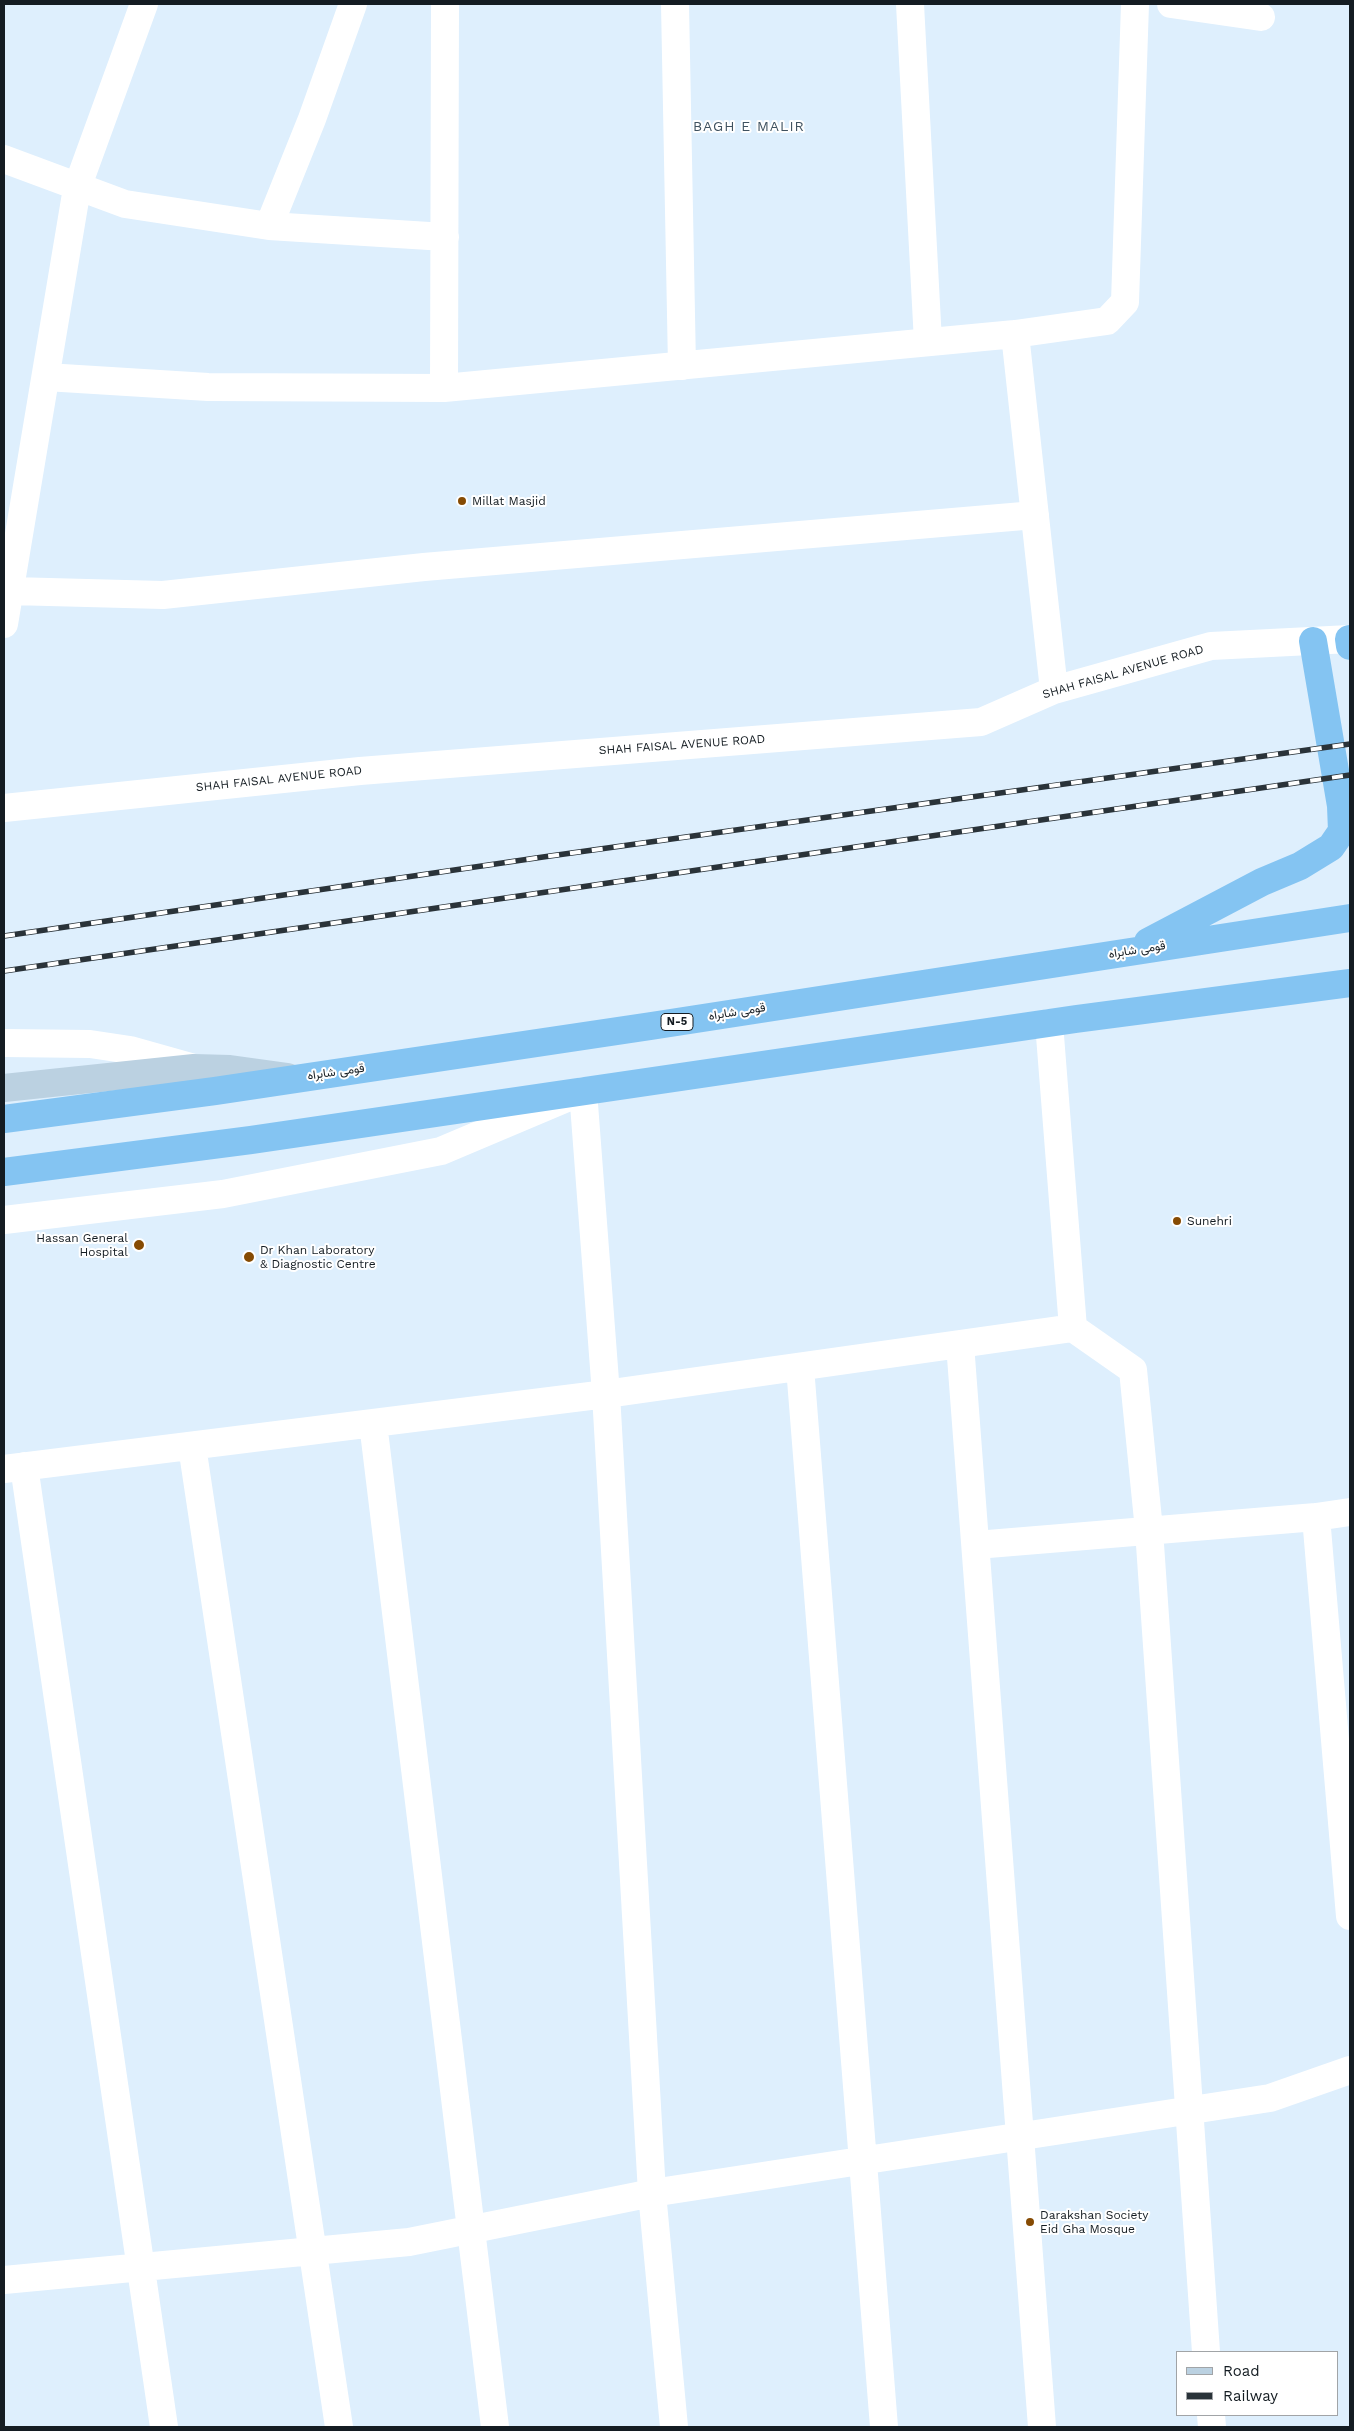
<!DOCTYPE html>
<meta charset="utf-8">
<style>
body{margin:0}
#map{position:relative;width:1354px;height:2431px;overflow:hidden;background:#deeffd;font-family:"Work Sans",sans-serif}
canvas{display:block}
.frame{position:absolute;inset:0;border:5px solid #141c22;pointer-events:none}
.legend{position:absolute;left:1176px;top:2351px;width:162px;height:65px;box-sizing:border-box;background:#fff;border:1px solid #a1a4a7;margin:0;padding:6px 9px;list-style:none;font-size:15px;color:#141c22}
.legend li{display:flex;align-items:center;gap:10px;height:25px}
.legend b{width:25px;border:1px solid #a1a4a7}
</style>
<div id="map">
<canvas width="1354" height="2431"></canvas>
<div class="frame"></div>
<ul class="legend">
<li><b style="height:6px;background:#bbd1e1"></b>Road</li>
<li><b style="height:6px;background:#2a3339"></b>Railway</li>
</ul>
</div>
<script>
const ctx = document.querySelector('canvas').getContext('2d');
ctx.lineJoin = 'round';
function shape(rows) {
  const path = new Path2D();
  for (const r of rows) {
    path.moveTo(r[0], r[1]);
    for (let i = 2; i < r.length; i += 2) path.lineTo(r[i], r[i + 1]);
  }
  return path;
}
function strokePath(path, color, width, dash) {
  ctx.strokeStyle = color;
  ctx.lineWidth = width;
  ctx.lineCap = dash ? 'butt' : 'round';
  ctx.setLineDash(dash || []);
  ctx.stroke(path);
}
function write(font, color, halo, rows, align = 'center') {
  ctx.font = font + ' "Work Sans",Vazirmatn,sans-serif';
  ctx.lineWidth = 4;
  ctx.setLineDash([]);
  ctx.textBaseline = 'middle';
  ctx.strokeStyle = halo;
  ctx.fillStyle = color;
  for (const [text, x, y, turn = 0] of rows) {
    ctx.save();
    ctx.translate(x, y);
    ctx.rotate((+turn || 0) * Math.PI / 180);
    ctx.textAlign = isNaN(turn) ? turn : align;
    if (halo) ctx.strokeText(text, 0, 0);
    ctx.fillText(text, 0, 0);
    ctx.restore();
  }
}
const minor = shape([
 [675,4,682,366],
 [910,4,928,342],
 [1171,4,1261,17],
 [4,159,125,204,269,226,445,237],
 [269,226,312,119,353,4],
 [1015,334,1054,690],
 [46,377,208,387,444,388,1015,334,1107,321,1125,302,1135,4],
 [444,388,445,4],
 [11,591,163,595,424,567,1035,515],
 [4,624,77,188,144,4],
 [4,808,360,771,981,722,1054,690,1211,646,1350,639],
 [1049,1023,1073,1328],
 [4,1043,90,1044,130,1050,194,1068],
 [4,1220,223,1194,441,1151,583,1091,606,1394,652,2193,674,2427],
 [960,1344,1042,2427],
 [800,1367,884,2427],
 [373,1423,495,2427],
 [192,1446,339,2427],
 [24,1466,164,2427],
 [4,1469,606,1394,1073,1328,1133,1370,1149,1530,1206,2352],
 [1316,1517,1350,1916],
 [976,1545,1316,1517,1350,1512],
 [4,2280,409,2242,652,2193,1270,2098,1350,2070],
 [1211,2415,1212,2427]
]);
const secondary = shape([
 [4,1088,194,1068,230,1069,288,1077]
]);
const trunk = shape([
 [1349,639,1350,646],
 [1148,942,1262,882,1300,866,1331,847,1342,831,1341,806,1313,641],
 [4,1119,215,1091,651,1026,1350,918],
 [4,1172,251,1140,1076,1019,1350,983]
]);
const rail = shape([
 [4,936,543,857,1350,744],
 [4,971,1350,775]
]);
const markers = [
 [462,501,5,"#864b03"],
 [1177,1221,5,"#864b03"],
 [139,1245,6,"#864b03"],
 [249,1257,6,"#864b03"],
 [1030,2222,5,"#864b03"]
];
const shields = [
 [677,1022,32]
];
const shieldNames = [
 ["N-5",677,1022]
];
const poiNames = [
 ["Millat Masjid",472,501],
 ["Sunehri",1187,1221],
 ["Hassan General",128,1238,"right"],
 ["Hospital",128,1252,"right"],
 ["Dr Khan Laboratory",260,1250],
 ["& Diagnostic Centre",260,1264],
 ["Darakshan Society",1040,2215],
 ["Eid Gha Mosque",1040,2229]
];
const streetNames = [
 ["SHAH FAISAL AVENUE ROAD",1123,672,-16],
 ["SHAH FAISAL AVENUE ROAD",682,745,-4],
 ["SHAH FAISAL AVENUE ROAD",279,779,-6],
 ["قومی شاہراہ",1137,950,-9],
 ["قومی شاہراہ",737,1012,-9],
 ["قومی شاہراہ",336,1072,-8]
];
const neighbourhoodNames = [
 ["BAGH E MALIR",749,127]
];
strokePath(minor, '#fff', 28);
strokePath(secondary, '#bbd1e1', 28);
strokePath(trunk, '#84c4f2', 28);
strokePath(rail, '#2a3339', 5.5);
strokePath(rail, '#fff', 4, [11]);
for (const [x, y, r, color] of markers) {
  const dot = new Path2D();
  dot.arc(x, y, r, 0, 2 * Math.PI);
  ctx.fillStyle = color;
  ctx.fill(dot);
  strokePath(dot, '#fff', 2);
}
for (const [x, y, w] of shields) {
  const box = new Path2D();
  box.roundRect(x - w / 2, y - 8.5, w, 17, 4);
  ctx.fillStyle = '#fff';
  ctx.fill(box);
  strokePath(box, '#141c22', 1);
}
write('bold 11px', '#141c22', null, shieldNames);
write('12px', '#141c22', '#fff', poiNames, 'left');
write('12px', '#141c22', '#fff', streetNames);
ctx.letterSpacing = '1px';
write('14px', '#3f5260', '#fff', neighbourhoodNames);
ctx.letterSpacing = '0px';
</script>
